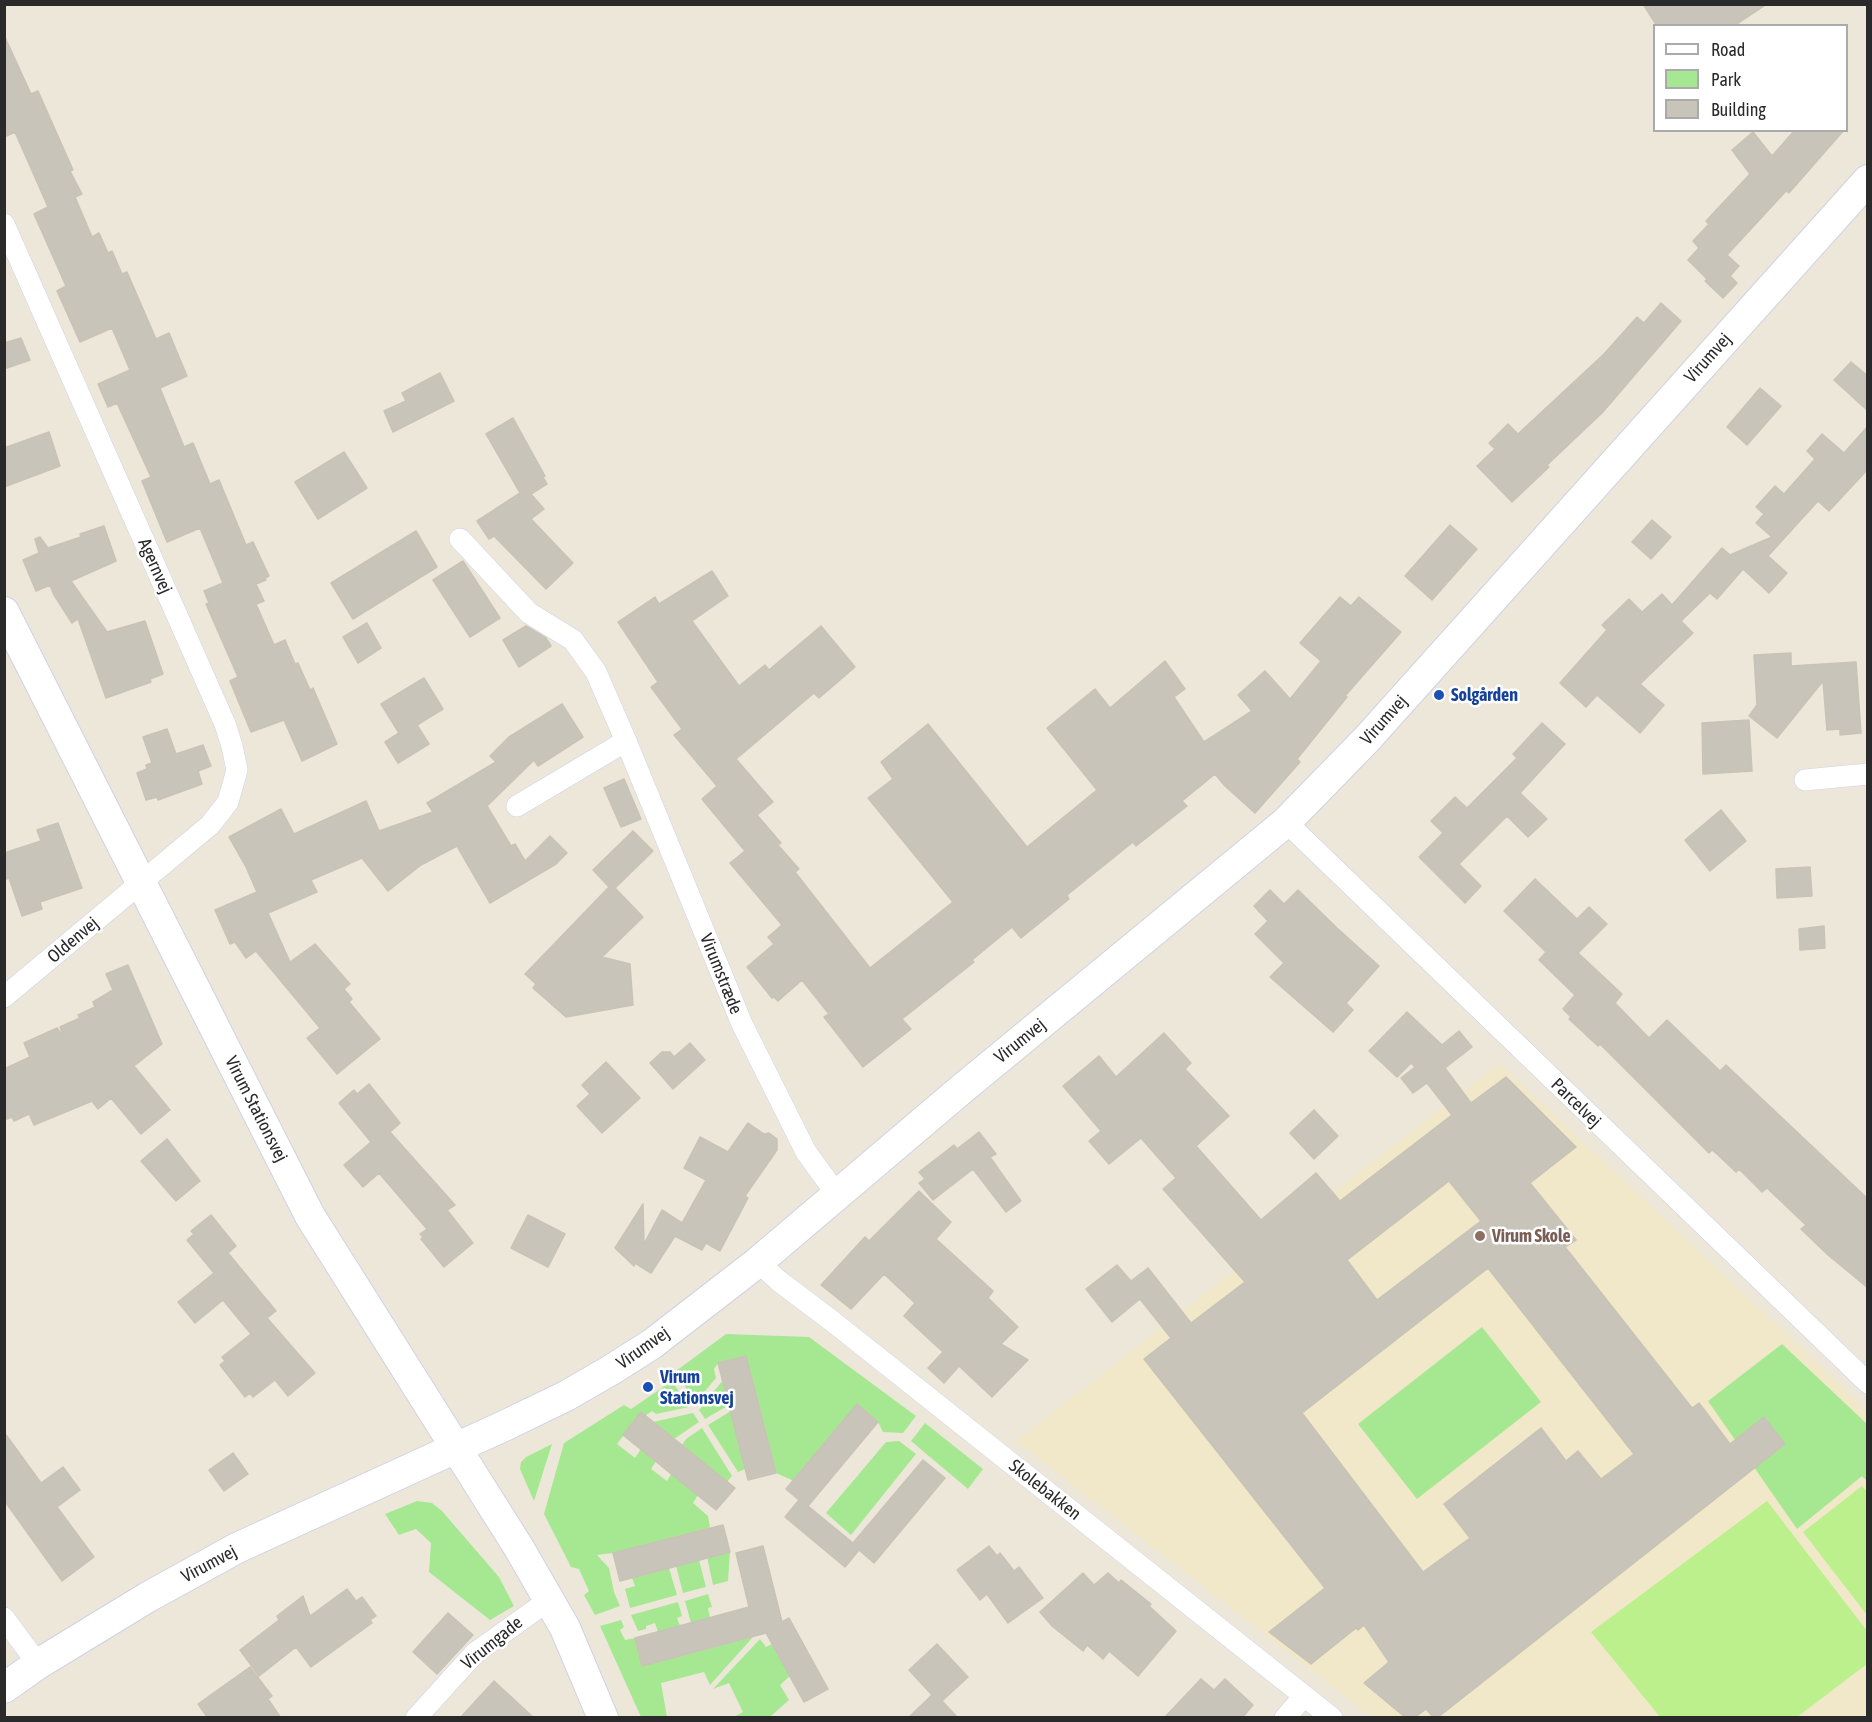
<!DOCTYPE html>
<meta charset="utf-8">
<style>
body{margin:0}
#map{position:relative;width:1872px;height:1722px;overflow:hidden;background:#ede7da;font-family:"Asap Condensed",sans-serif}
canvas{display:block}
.frame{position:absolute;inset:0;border:6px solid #2a2a2a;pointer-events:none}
.legend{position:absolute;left:1653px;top:24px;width:195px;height:108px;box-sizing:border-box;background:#fff;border:2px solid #aaa;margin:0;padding:8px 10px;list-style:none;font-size:18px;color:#2a2a2a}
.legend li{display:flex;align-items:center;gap:12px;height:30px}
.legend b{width:30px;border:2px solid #aaa}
</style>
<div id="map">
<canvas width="1872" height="1722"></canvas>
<div class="frame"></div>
<ul class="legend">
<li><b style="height:8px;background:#fff"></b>Road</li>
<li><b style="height:16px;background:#a6e892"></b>Park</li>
<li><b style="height:16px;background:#c8c4ba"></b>Building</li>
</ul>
</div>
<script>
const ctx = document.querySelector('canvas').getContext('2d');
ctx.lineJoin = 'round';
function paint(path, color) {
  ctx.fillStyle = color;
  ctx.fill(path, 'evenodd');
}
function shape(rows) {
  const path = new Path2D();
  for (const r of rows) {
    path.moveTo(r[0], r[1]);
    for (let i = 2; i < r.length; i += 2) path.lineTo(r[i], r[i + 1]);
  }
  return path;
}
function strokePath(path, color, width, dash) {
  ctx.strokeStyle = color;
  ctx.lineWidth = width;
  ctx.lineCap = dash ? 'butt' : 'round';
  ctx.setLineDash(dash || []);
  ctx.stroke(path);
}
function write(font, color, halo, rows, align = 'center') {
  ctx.font = font + ' "Asap Condensed",sans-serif';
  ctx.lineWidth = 5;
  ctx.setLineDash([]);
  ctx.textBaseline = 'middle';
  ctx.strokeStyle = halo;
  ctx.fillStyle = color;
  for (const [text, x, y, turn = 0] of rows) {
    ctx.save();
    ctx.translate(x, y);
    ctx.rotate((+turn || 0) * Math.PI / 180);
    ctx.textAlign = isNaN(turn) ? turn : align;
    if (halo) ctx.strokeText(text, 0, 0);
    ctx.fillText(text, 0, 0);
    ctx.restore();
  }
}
const education = shape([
 [1499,1063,1867,1410,1867,1712,1860,1718,1371,1717,1016,1441]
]);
const green = shape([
 [1482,1327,1541,1402,1417,1499,1358,1424],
 [726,1334,809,1337,916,1416,903,1433,883,1432,878,1422,857,1405,794,1481,776,1473,718,1363,714,1369,716,1378,695,1403,676,1371],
 [1782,1344,1867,1424,1867,1481,1862,1476,1797,1529,1708,1401],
 [723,1380,729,1405,705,1419,699,1410],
 [672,1381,689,1407,656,1414,652,1411,645,1416,641,1413,617,1444,635,1458,641,1449,656,1461,651,1469,667,1481,671,1474,698,1495,693,1503,708,1516,710,1528,613,1553,597,1555,609,1568,614,1592,620,1606,595,1615,584,1595,589,1591,579,1569,571,1567,544,1514,564,1443,624,1405,631,1409],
 [731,1411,745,1469,738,1472,708,1425],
 [693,1413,699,1422,674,1439,653,1422],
 [925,1423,983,1469,968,1489,911,1441],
 [702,1428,732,1476,727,1482,682,1445,686,1439],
 [899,1441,916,1454,851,1535,826,1513,886,1442],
 [552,1444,534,1501,520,1469,521,1462,526,1457],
 [417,1501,432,1503,442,1511,499,1577,514,1606,490,1620,429,1572,431,1543,416,1529,399,1535,385,1514],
 [730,1552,728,1581,713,1585,707,1557],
 [699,1560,706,1587,683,1593,676,1566],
 [669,1568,677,1595,630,1608,625,1589,635,1586,632,1578],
 [708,1594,712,1607,708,1608,710,1618,691,1623,685,1601],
 [678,1602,682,1616,677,1618,680,1626,658,1632,655,1623,646,1626,646,1629,638,1631,631,1615],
 [621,1620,624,1627,620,1630,625,1640,635,1638,642,1666,753,1637,710,1685,704,1672,661,1683,667,1717,641,1717,600,1626],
 [760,1639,766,1647,772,1644,790,1676,780,1685,789,1700,770,1717,734,1717,743,1712,729,1683,713,1689]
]);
const pitch = shape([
 [1862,1486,1868,1493,1867,1615,1803,1532],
 [1767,1501,1867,1631,1867,1664,1797,1717,1660,1717,1591,1632]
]);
const building = shape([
 [1643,4,1767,4,1734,26,1657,26,1643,4],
 [4,35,31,94,38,91,73,170,70,171,82,194,75,197,92,237,99,233,108,253,112,251,122,274,127,272,156,339,169,333,187,376,160,388,184,447,193,443,210,484,219,480,246,545,253,542,269,576,265,578,266,580,256,584,264,601,256,604,274,645,285,640,295,664,298,663,310,690,313,688,337,744,302,761,284,720,251,732,230,681,238,677,206,604,209,603,204,591,223,583,200,528,167,542,142,481,151,477,117,403,108,407,98,384,130,370,112,328,80,342,57,291,66,286,34,214,48,207,15,132,4,137,4,35],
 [1795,130,1844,130,1789,193,1786,191,1727,255,1739,266,1730,276,1737,283,1723,298,1705,281,1707,279,1688,260,1699,248,1693,241,1709,224,1706,221,1750,174,1732,150,1753,132,1772,156,1795,130],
 [1661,303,1681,321,1602,413,1547,465,1549,467,1512,502,1477,466,1495,449,1489,443,1508,424,1518,434,1604,354,1637,317,1644,323,1661,303],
 [21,338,30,360,4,369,4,343,21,338],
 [1851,362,1868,376,1868,411,1834,380,1851,362],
 [440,373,454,401,393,432,384,411,406,401,402,393,440,373],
 [1760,388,1781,406,1747,445,1727,427,1760,388],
 [513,418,545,476,543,477,547,484,531,494,544,509,531,519,573,563,546,589,494,536,489,539,477,521,520,493,486,434,513,418],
 [1868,426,1868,469,1829,511,1818,501,1768,556,1787,573,1769,593,1743,569,1717,599,1710,593,1681,621,1693,633,1640,684,1664,705,1640,733,1597,695,1586,707,1560,683,1607,630,1602,625,1629,599,1642,612,1662,594,1672,605,1722,548,1730,555,1772,537,1756,523,1764,514,1756,507,1775,486,1784,494,1815,459,1807,451,1822,434,1844,453,1868,426],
 [49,432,60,466,4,487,4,448,49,432],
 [344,452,367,488,318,519,295,482,344,452],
 [1652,520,1671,537,1651,559,1632,542,1652,520],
 [1450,525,1477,549,1432,600,1405,576,1450,525],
 [104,526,116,561,71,581,107,632,145,621,163,674,150,679,151,682,106,698,78,619,72,623,54,595,50,585,36,591,23,560,39,553,35,539,40,537,48,548,81,537,80,534,104,526],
 [416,531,437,567,353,619,331,583,416,531],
 [463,561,500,618,470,637,433,580,463,561],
 [712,571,728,596,692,621,739,686,765,665,769,670,821,626,855,667,819,698,814,693,736,759,773,802,757,815,781,843,778,845,799,869,795,872,870,968,953,902,868,798,893,779,881,762,928,724,1027,847,1097,790,1047,728,1095,689,1110,708,1165,661,1185,689,1174,697,1204,742,1252,711,1238,695,1265,671,1290,699,1321,661,1300,643,1340,597,1351,606,1359,597,1401,632,1345,696,1347,697,1297,759,1300,762,1255,813,1224,785,1215,774,1182,801,1187,806,1136,846,1133,842,1067,895,1069,899,1021,938,1012,927,972,960,974,962,902,1019,911,1029,863,1067,824,1017,829,1014,802,980,778,1001,774,997,772,998,747,967,774,944,768,937,782,925,730,863,745,851,702,799,717,786,674,735,682,729,651,687,658,682,618,622,655,597,659,604,712,571],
 [367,623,381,648,358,663,343,637,367,623],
 [526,626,546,638,551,646,519,667,503,640,526,626],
 [1791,653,1791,666,1856,662,1861,733,1840,735,1840,729,1827,730,1823,681,1777,738,1749,716,1757,705,1754,655,1791,653],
 [424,678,443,709,417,725,429,744,398,763,385,742,399,733,381,704,424,678],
 [562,704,583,737,538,766,534,760,487,806,511,846,515,844,525,861,550,836,567,853,556,864,490,903,457,846,421,865,388,891,362,858,311,880,317,892,268,913,290,962,315,944,350,984,344,989,352,999,349,1002,380,1039,337,1074,307,1038,320,1028,256,951,246,958,235,942,230,944,215,910,257,892,246,867,229,837,281,809,294,834,366,801,379,831,433,812,427,803,496,762,490,756,509,737,562,704],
 [1749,720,1752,771,1703,774,1702,723,1749,720],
 [1542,723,1565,744,1520,793,1547,819,1528,837,1507,816,1459,864,1481,886,1465,903,1419,857,1443,833,1431,821,1455,797,1467,808,1517,758,1513,754,1542,723],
 [167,729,176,754,203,745,211,766,198,771,202,784,158,800,157,797,146,800,137,773,147,769,146,765,152,763,143,737,167,729],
 [624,779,641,819,621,827,604,788,624,779],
 [1721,810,1746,841,1710,871,1685,840,1721,810],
 [58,823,82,888,40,902,42,909,22,916,9,878,4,880,4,853,41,841,37,830,58,823],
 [633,831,653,851,615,888,643,917,602,957,630,964,633,1005,566,1017,533,988,536,984,525,974,609,887,593,870,633,831],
 [1810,867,1812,896,1777,898,1776,869,1810,867],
 [1535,879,1577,919,1589,907,1607,924,1578,953,1622,994,1615,1003,1649,1038,1667,1020,1720,1071,1726,1065,1868,1199,1868,1288,1828,1255,1801,1229,1806,1225,1767,1188,1762,1192,1739,1169,1736,1172,1717,1154,1712,1150,1709,1153,1600,1044,1598,1046,1569,1019,1571,1017,1563,1009,1575,995,1539,960,1546,952,1504,911,1535,879],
 [1270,890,1284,904,1298,890,1337,928,1379,966,1346,1003,1353,1010,1333,1032,1270,977,1284,963,1255,934,1268,921,1254,906,1270,890],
 [1824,926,1825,948,1800,950,1799,929,1824,926],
 [128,965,162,1044,134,1066,170,1110,141,1134,111,1098,98,1109,92,1101,34,1125,29,1114,14,1121,12,1117,4,1120,4,1069,30,1057,24,1043,57,1028,64,1037,60,1027,80,1018,78,1015,95,1007,93,1002,113,990,106,974,128,965],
 [1407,1012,1442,1045,1459,1031,1472,1047,1445,1068,1471,1103,1506,1077,1576,1147,1530,1183,1576,1240,1565,1247,1692,1408,1699,1403,1730,1444,1764,1417,1785,1444,1437,1718,1434,1718,1426,1709,1414,1718,1406,1718,1364,1683,1389,1662,1364,1625,1358,1630,1356,1628,1311,1664,1269,1632,1325,1588,1144,1359,1171,1338,1140,1299,1112,1322,1086,1289,1117,1265,1131,1281,1148,1268,1191,1323,1245,1282,1163,1189,1176,1178,1141,1138,1109,1164,1089,1141,1101,1131,1063,1086,1099,1056,1116,1077,1164,1033,1191,1063,1185,1069,1229,1116,1196,1146,1261,1220,1316,1173,1340,1201,1452,1115,1427,1083,1413,1093,1401,1078,1415,1067,1411,1063,1397,1077,1369,1051,1407,1012],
 [1449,1181,1481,1221,1377,1300,1347,1260,1449,1181],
 [1488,1268,1634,1454,1601,1479,1578,1451,1566,1461,1541,1428,1444,1504,1470,1538,1423,1572,1302,1413,1488,1268],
 [690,1043,705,1060,673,1089,650,1063,662,1052,670,1052,674,1057,690,1043],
 [606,1062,640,1098,602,1133,577,1106,590,1094,582,1085,606,1062],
 [369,1084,400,1123,390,1132,455,1205,447,1210,473,1243,444,1267,421,1239,423,1237,420,1234,427,1229,379,1173,363,1187,344,1165,371,1142,339,1103,354,1090,357,1094,369,1084],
 [1314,1110,1338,1136,1314,1159,1290,1133,1314,1110],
 [748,1123,764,1134,769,1133,777,1139,777,1150,745,1196,748,1198,720,1251,706,1243,702,1250,675,1236,651,1273,635,1263,634,1266,615,1248,643,1204,644,1244,662,1210,682,1223,706,1180,684,1168,700,1137,728,1152,748,1123],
 [979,1132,996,1154,990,1157,1021,1201,1006,1212,973,1169,933,1200,919,1183,925,1179,919,1172,954,1145,957,1149,979,1132],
 [167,1139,200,1181,176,1201,141,1161,167,1139],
 [919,1191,951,1222,936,1239,993,1291,988,1298,1018,1327,1001,1344,1028,1360,992,1397,959,1366,944,1383,928,1368,943,1352,904,1316,915,1303,884,1274,851,1309,821,1285,865,1237,869,1241,919,1191],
 [211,1215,236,1246,228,1253,276,1311,267,1318,315,1373,288,1396,275,1380,253,1397,250,1393,245,1397,220,1365,225,1361,222,1357,251,1334,223,1300,195,1323,178,1302,214,1273,187,1240,194,1234,191,1231,211,1215],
 [528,1215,565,1234,548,1267,511,1248,528,1215],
 [746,1356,776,1473,748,1480,718,1363,746,1356],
 [857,1404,878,1422,808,1506,853,1543,923,1460,945,1478,874,1563,859,1550,845,1567,785,1517,799,1500,786,1489,857,1404],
 [641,1412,735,1488,716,1510,623,1435,641,1412],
 [4,1432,41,1483,63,1467,80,1490,57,1507,94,1557,62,1581,4,1500,4,1432],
 [233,1453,248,1474,224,1491,209,1470,233,1453],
 [723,1525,730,1552,620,1581,613,1553,723,1525],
 [763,1546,782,1622,789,1618,828,1689,804,1702,766,1633,642,1666,635,1638,749,1607,736,1553,763,1546],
 [989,1546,997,1556,1000,1553,1014,1571,1019,1567,1043,1598,1008,1623,987,1594,980,1600,957,1570,989,1546],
 [1083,1573,1094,1585,1108,1573,1119,1583,1121,1580,1151,1604,1149,1606,1176,1631,1138,1676,1109,1651,1103,1659,1087,1645,1083,1651,1052,1626,1040,1612,1083,1573],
 [347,1589,356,1601,362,1597,376,1616,370,1620,372,1623,311,1667,296,1647,259,1676,240,1650,279,1620,277,1616,303,1596,310,1616,347,1589],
 [448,1613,473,1635,437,1674,413,1652,448,1613],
 [937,1644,968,1677,942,1701,958,1718,908,1718,932,1695,909,1670,937,1644],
 [250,1667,272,1696,268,1699,281,1718,208,1718,198,1704,250,1667],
 [1201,1679,1214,1690,1225,1679,1253,1705,1242,1718,1164,1718,1201,1679],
 [494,1681,534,1718,460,1718,494,1681]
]);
const street = shape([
 [4,224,225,724,232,746,237,770,228,802,210,825,4,997],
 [460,539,529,613,573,640,596,672,626,741,742,1024,806,1152,838,1196],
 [1805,780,1868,774],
 [517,806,626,741],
 [1286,822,1868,1383],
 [758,1262,779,1281,832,1321,1332,1718],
 [4,1618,38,1664],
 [416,1718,475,1653,549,1600],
 [1285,1718,1304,1696]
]);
const secondary = shape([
 [4,612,310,1216,519,1548,565,1628,603,1718],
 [4,1688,38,1664,148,1597,237,1548,504,1426,566,1396,611,1370,652,1344,758,1262,963,1088,1286,822,1367,739,1868,180]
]);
const markers = [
 [1439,695,6,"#1a4fb4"],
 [1480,1236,6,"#8d6e63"],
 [648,1387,6,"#1a4fb4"]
];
const streetNames = [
 ["Virumvej",1708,358,-48],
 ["Agernvej",155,566,66],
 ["Virumvej",1384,720,-48],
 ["Oldenvej",73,940,-40],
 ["Virumstræde",721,974,68],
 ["Virumvej",1020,1041,-39],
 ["Parcelvej",1576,1103,44],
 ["Virum Stationsvej",256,1109,63],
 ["Virumvej",643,1348,-35],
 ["Skolebakken",1045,1490,38],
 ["Virumvej",209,1564,-28],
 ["Virumgade",492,1643,-39]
];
const transitNames = [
 ["Solgården",1451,695],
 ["Virum",660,1377],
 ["Stationsvej",660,1398]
];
const educationNames = [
 ["Virum Skole",1492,1236]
];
paint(education, '#f0e8c8');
paint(green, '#a6e892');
paint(pitch, '#bbf08d');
paint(building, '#c8c4ba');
strokePath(building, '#c8c3b4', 1.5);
strokePath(street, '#d0d1e4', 22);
strokePath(secondary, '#d0d1e4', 32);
strokePath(street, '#fff', 21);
strokePath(secondary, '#fff', 30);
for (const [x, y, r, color] of markers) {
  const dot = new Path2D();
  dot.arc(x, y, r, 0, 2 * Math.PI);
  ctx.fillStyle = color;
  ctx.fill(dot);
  strokePath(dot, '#fff', 2);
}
write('18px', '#2a2a2a', '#fff', streetNames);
write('bold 18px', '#164399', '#fff', transitNames, 'left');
write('bold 18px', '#785e54', '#fff', educationNames, 'left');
</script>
